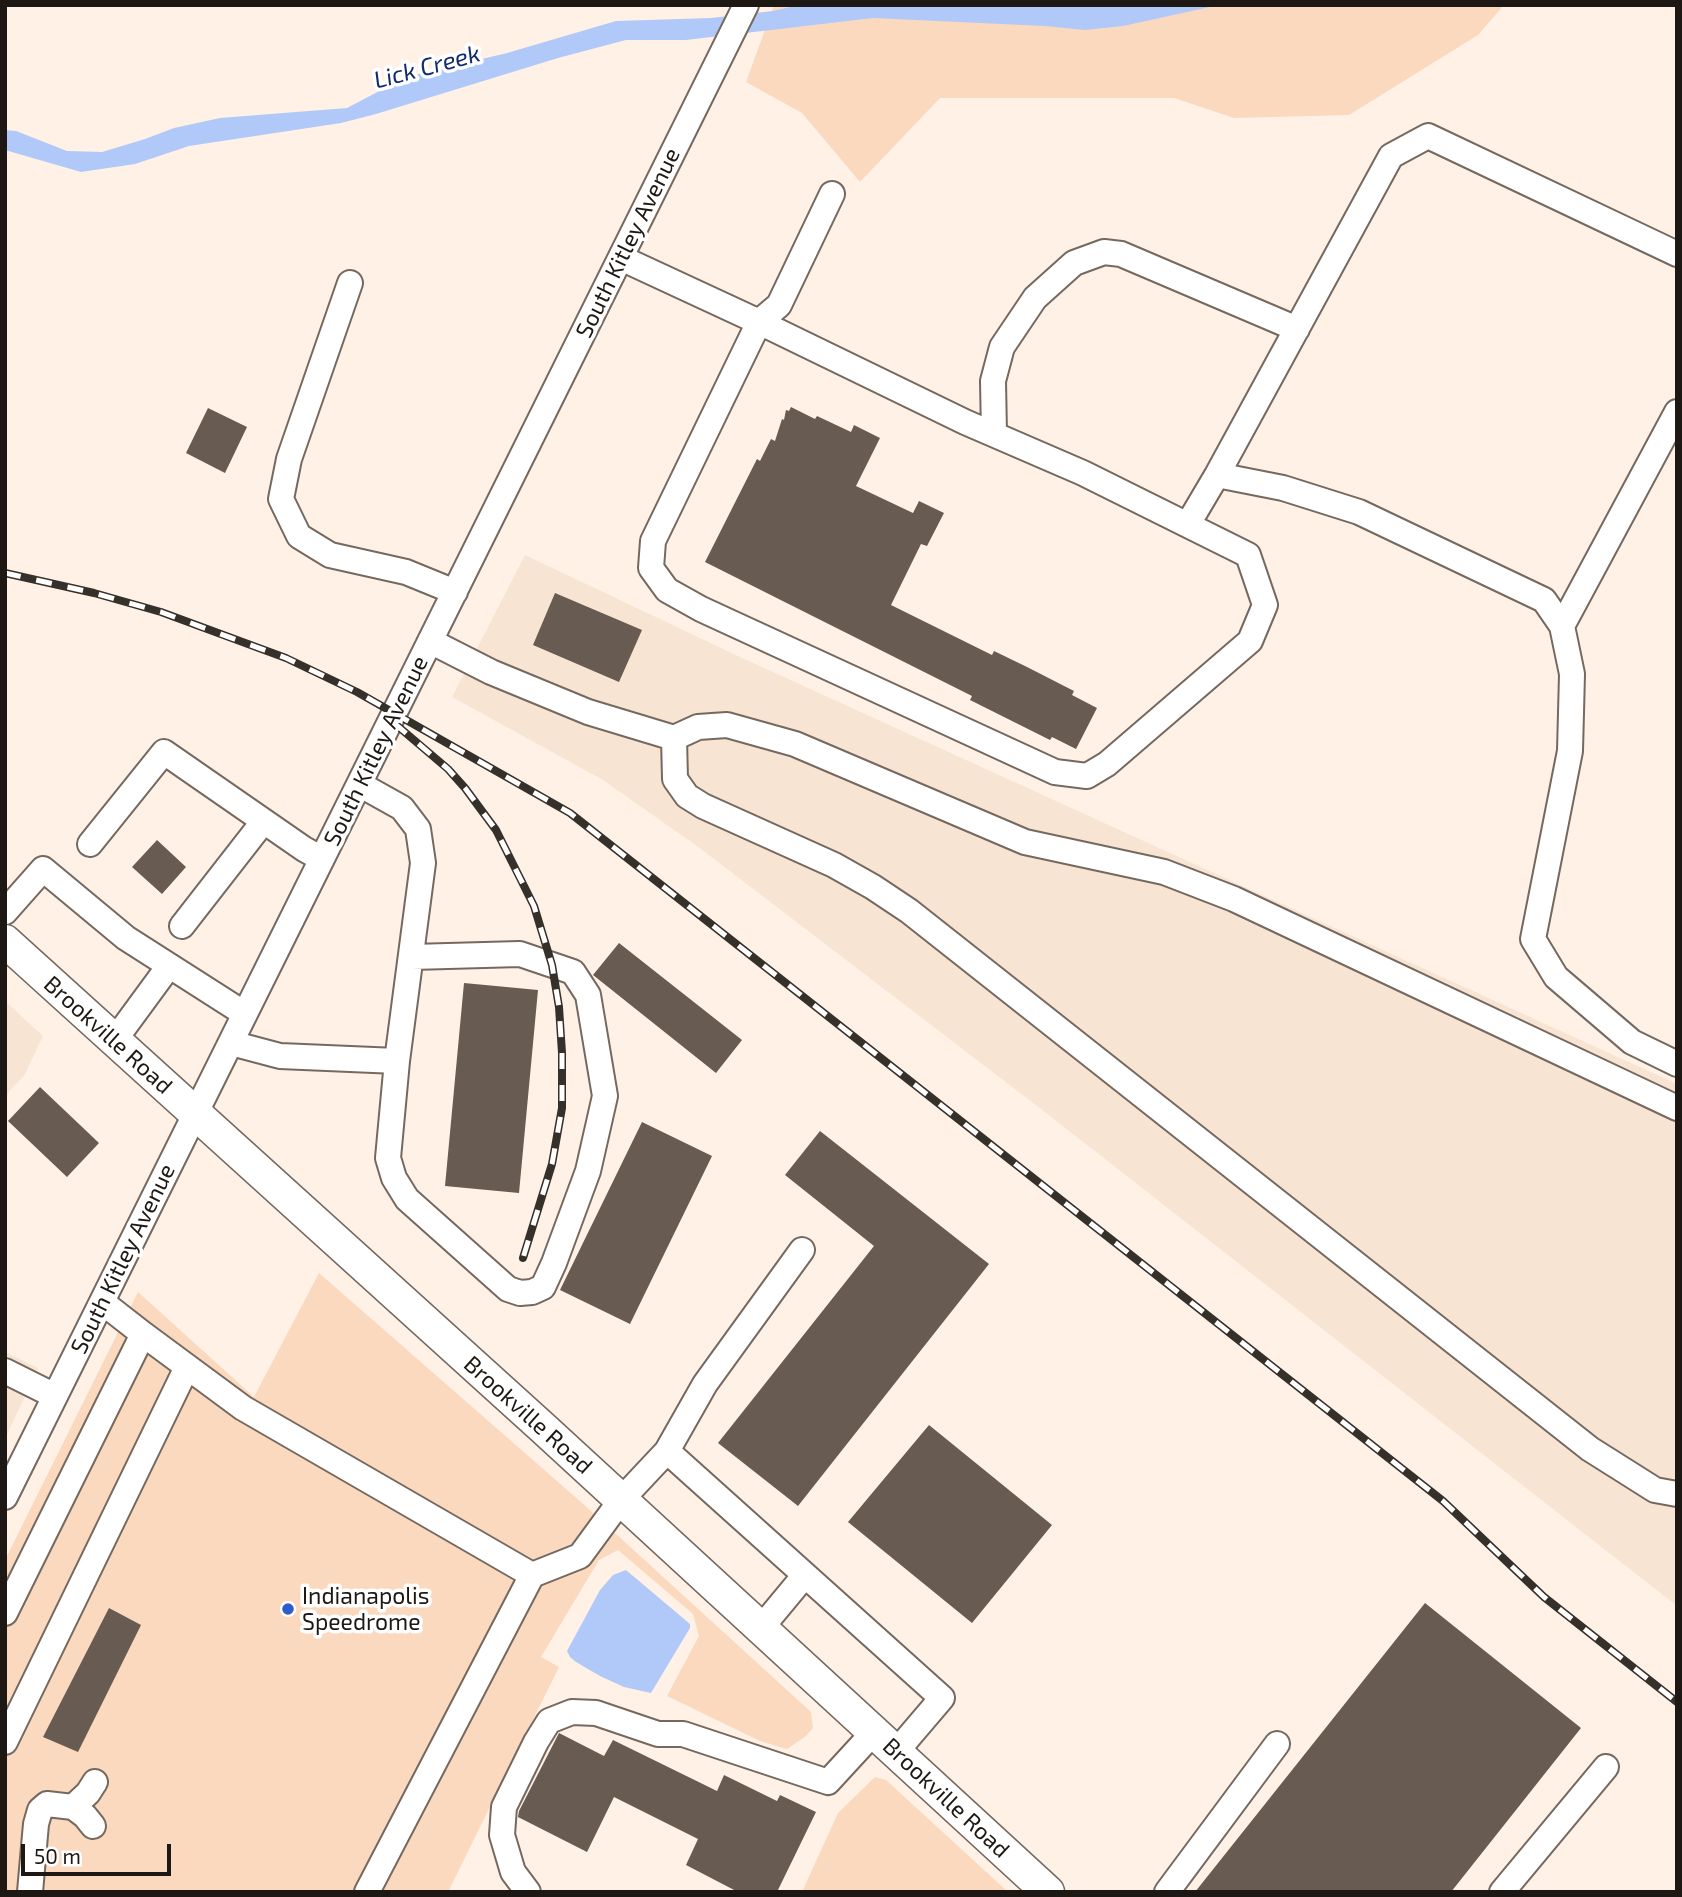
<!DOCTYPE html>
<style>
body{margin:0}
#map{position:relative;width:1682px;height:1897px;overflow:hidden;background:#fff1e6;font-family:"Exo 2",sans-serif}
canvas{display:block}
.frame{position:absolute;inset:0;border:7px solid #1d1814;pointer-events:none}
.scale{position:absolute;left:21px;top:1844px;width:150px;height:32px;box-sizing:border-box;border:4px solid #1d1814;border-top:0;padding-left:9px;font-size:21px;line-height:24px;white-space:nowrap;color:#1d1814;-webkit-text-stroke:5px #fff;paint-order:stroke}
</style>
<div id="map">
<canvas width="1682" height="1897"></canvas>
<div class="frame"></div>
<div class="scale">50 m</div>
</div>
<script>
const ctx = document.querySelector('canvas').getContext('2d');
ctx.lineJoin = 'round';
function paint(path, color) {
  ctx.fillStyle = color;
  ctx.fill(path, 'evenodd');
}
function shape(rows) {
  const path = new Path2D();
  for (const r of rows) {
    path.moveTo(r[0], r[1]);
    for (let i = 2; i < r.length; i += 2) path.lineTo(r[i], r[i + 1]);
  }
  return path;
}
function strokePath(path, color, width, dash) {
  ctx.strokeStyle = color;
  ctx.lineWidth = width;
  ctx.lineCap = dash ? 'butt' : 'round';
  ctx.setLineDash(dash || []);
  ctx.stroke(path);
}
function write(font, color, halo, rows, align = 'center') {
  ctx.font = font + ' "Exo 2",sans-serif';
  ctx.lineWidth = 7;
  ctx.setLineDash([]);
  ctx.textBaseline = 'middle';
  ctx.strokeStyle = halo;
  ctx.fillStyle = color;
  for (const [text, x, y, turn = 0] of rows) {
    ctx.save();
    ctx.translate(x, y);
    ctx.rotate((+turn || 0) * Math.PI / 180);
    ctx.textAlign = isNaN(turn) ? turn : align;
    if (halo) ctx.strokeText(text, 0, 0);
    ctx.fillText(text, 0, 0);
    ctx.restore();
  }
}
const built = shape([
 [525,555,740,657,1677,1084,1677,1606,1041,1109,697,846,603,780,452,697],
 [5,1001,43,1036,24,1076,10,1090,5,1099],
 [5,1352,38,1368,5,1439]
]);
const green = shape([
 [774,5,1504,5,1478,35,1349,115,1234,118,1174,98,940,98,860,182,802,113,746,82],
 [319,1273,581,1502,811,1712,813,1728,806,1736,787,1749,760,1741,667,1696,699,1636,693,1614,618,1550,599,1560,541,1657,559,1667,448,1892,5,1892,5,1560,138,1292,254,1397],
 [875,1777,886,1780,1008,1892,802,1892,838,1813]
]);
const water = shape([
 [799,5,1219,5,1123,26,1085,30,1045,26,873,18,686,40,626,40,558,58,376,114,341,123,189,146,135,164,81,172,5,150,5,130,16,131,67,151,102,152,145,139,174,128,220,118,347,108,406,77,507,53,616,21,711,18,773,11],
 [626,1570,690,1624,690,1628,651,1693,624,1687,600,1676,576,1662,570,1657,567,1651,600,1590,613,1575]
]);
const building = shape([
 [791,407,815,419,817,416,851,432,854,425,880,438,856,486,913,513,919,501,944,513,927,546,921,544,891,605,992,655,994,651,1027,667,1074,691,1072,695,1097,708,1076,749,1052,737,1050,740,970,700,972,696,705,562,757,459,760,461,771,439,775,441,782,419,784,420,786,410,789,411],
 [208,408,247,427,225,473,186,453],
 [555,593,642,630,619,682,533,645],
 [157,840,186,867,162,894,132,867],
 [619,943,742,1040,716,1073,593,975],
 [464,983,538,990,519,1193,445,1186],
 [40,1087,99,1143,67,1177,8,1121],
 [642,1122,712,1156,630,1324,560,1290],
 [820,1131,989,1264,798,1506,718,1443,874,1246,785,1175],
 [929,1425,1052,1525,972,1623,848,1522],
 [1425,1603,1581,1728,1451,1892,1195,1892],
 [109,1608,141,1625,78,1752,43,1737],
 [559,1733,604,1756,613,1740,717,1791,724,1775,777,1801,780,1795,816,1812,777,1892,738,1892,686,1865,698,1839,614,1797,587,1852,518,1817,519,1811]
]);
const minor = shape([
 [621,258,759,322,653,541,651,568,667,590,701,609,1055,772,1087,776,1107,764,1250,641,1265,605,1248,555,1083,473,965,422,759,322,779,305,832,194],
 [350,283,289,459,281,499,299,536,330,555,406,572,455,592],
 [994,434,993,381,1002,347,1035,298,1074,263,1104,252,1121,254,1297,329],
 [1217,475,1391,156,1428,136,1677,254],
 [1188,524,1217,475,1283,488,1359,512,1544,600,1562,626,1572,674,1570,751,1533,939,1556,977,1632,1042,1677,1064],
 [1562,626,1677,412],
 [430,641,491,672,588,712,674,738,698,727,727,725,795,744,1025,842,1164,872,1234,899,1677,1108],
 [674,738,675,779,687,796,703,806,834,865,873,887,909,911,1590,1449,1655,1490,1677,1494],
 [359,784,402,808,418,829,423,863,397,1061],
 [90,844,164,752,304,849,322,859],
 [5,912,43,869,126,938,245,1014],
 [182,926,263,822],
 [114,1041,169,966],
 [231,1043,280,1056,397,1061,388,1158,394,1178,407,1199,508,1289,520,1293,532,1292,543,1287,554,1263,588,1171,605,1096,588,995,573,972,520,954,412,957],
 [143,1334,243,1408,532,1575,367,1892],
 [5,1371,55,1396],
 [667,1451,705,1384,802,1250],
 [5,1497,746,5],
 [532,1575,580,1556,621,1500,667,1451,942,1698,896,1752],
 [5,1613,143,1334,102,1302],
 [761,1628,805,1575],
 [5,1742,187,1367],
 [73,1807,88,1793,95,1782],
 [30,1892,36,1824,40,1810,47,1804,73,1807,85,1816,93,1826],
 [528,1892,513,1872,502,1835,504,1807,536,1742,549,1721,572,1712,596,1713,658,1734,683,1734,828,1782,874,1732],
 [1167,1892,1277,1744],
 [1502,1892,1606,1767]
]);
const major = shape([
 [5,941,543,1428,1048,1892]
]);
const rail = shape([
 [5,573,94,593,161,612,286,658,357,692,570,813,1443,1501,1544,1597,1677,1702],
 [394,723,448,769,465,788,496,830,534,906,552,965,559,1007,562,1053,562,1108,552,1164,523,1258]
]);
const markers = [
 [288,1609,7,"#2f5bcb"]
];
const streetNames = [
 ["South Kitley Avenue",628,243,-64],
 ["South Kitley Avenue",376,751,-64],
 ["Brookville Road",108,1035,42],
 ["South Kitley Avenue",123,1259,-64],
 ["Brookville Road",528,1415,42],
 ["Brookville Road",946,1798,43]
];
const poiNames = [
 ["Indianapolis",302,1596],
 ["Speedrome",302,1622]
];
const waterNames = [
 ["Lick Creek",427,67,-15]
];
paint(built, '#f8e4d3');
paint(green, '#fad9be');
paint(water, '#b1c9f9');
paint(building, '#675b52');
strokePath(minor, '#75695f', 28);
strokePath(major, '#75695f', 35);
strokePath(minor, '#fff', 24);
strokePath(major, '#fff', 32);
strokePath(rail, '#36302b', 8);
strokePath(rail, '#fff', 5, [16]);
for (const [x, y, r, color] of markers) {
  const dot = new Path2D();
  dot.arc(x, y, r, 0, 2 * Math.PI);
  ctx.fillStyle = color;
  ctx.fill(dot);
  strokePath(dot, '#fff', 2.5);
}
write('23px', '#1d1814', '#fff', streetNames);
write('23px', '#1d1814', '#fff', poiNames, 'left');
write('italic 24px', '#122b6e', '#fff', waterNames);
</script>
